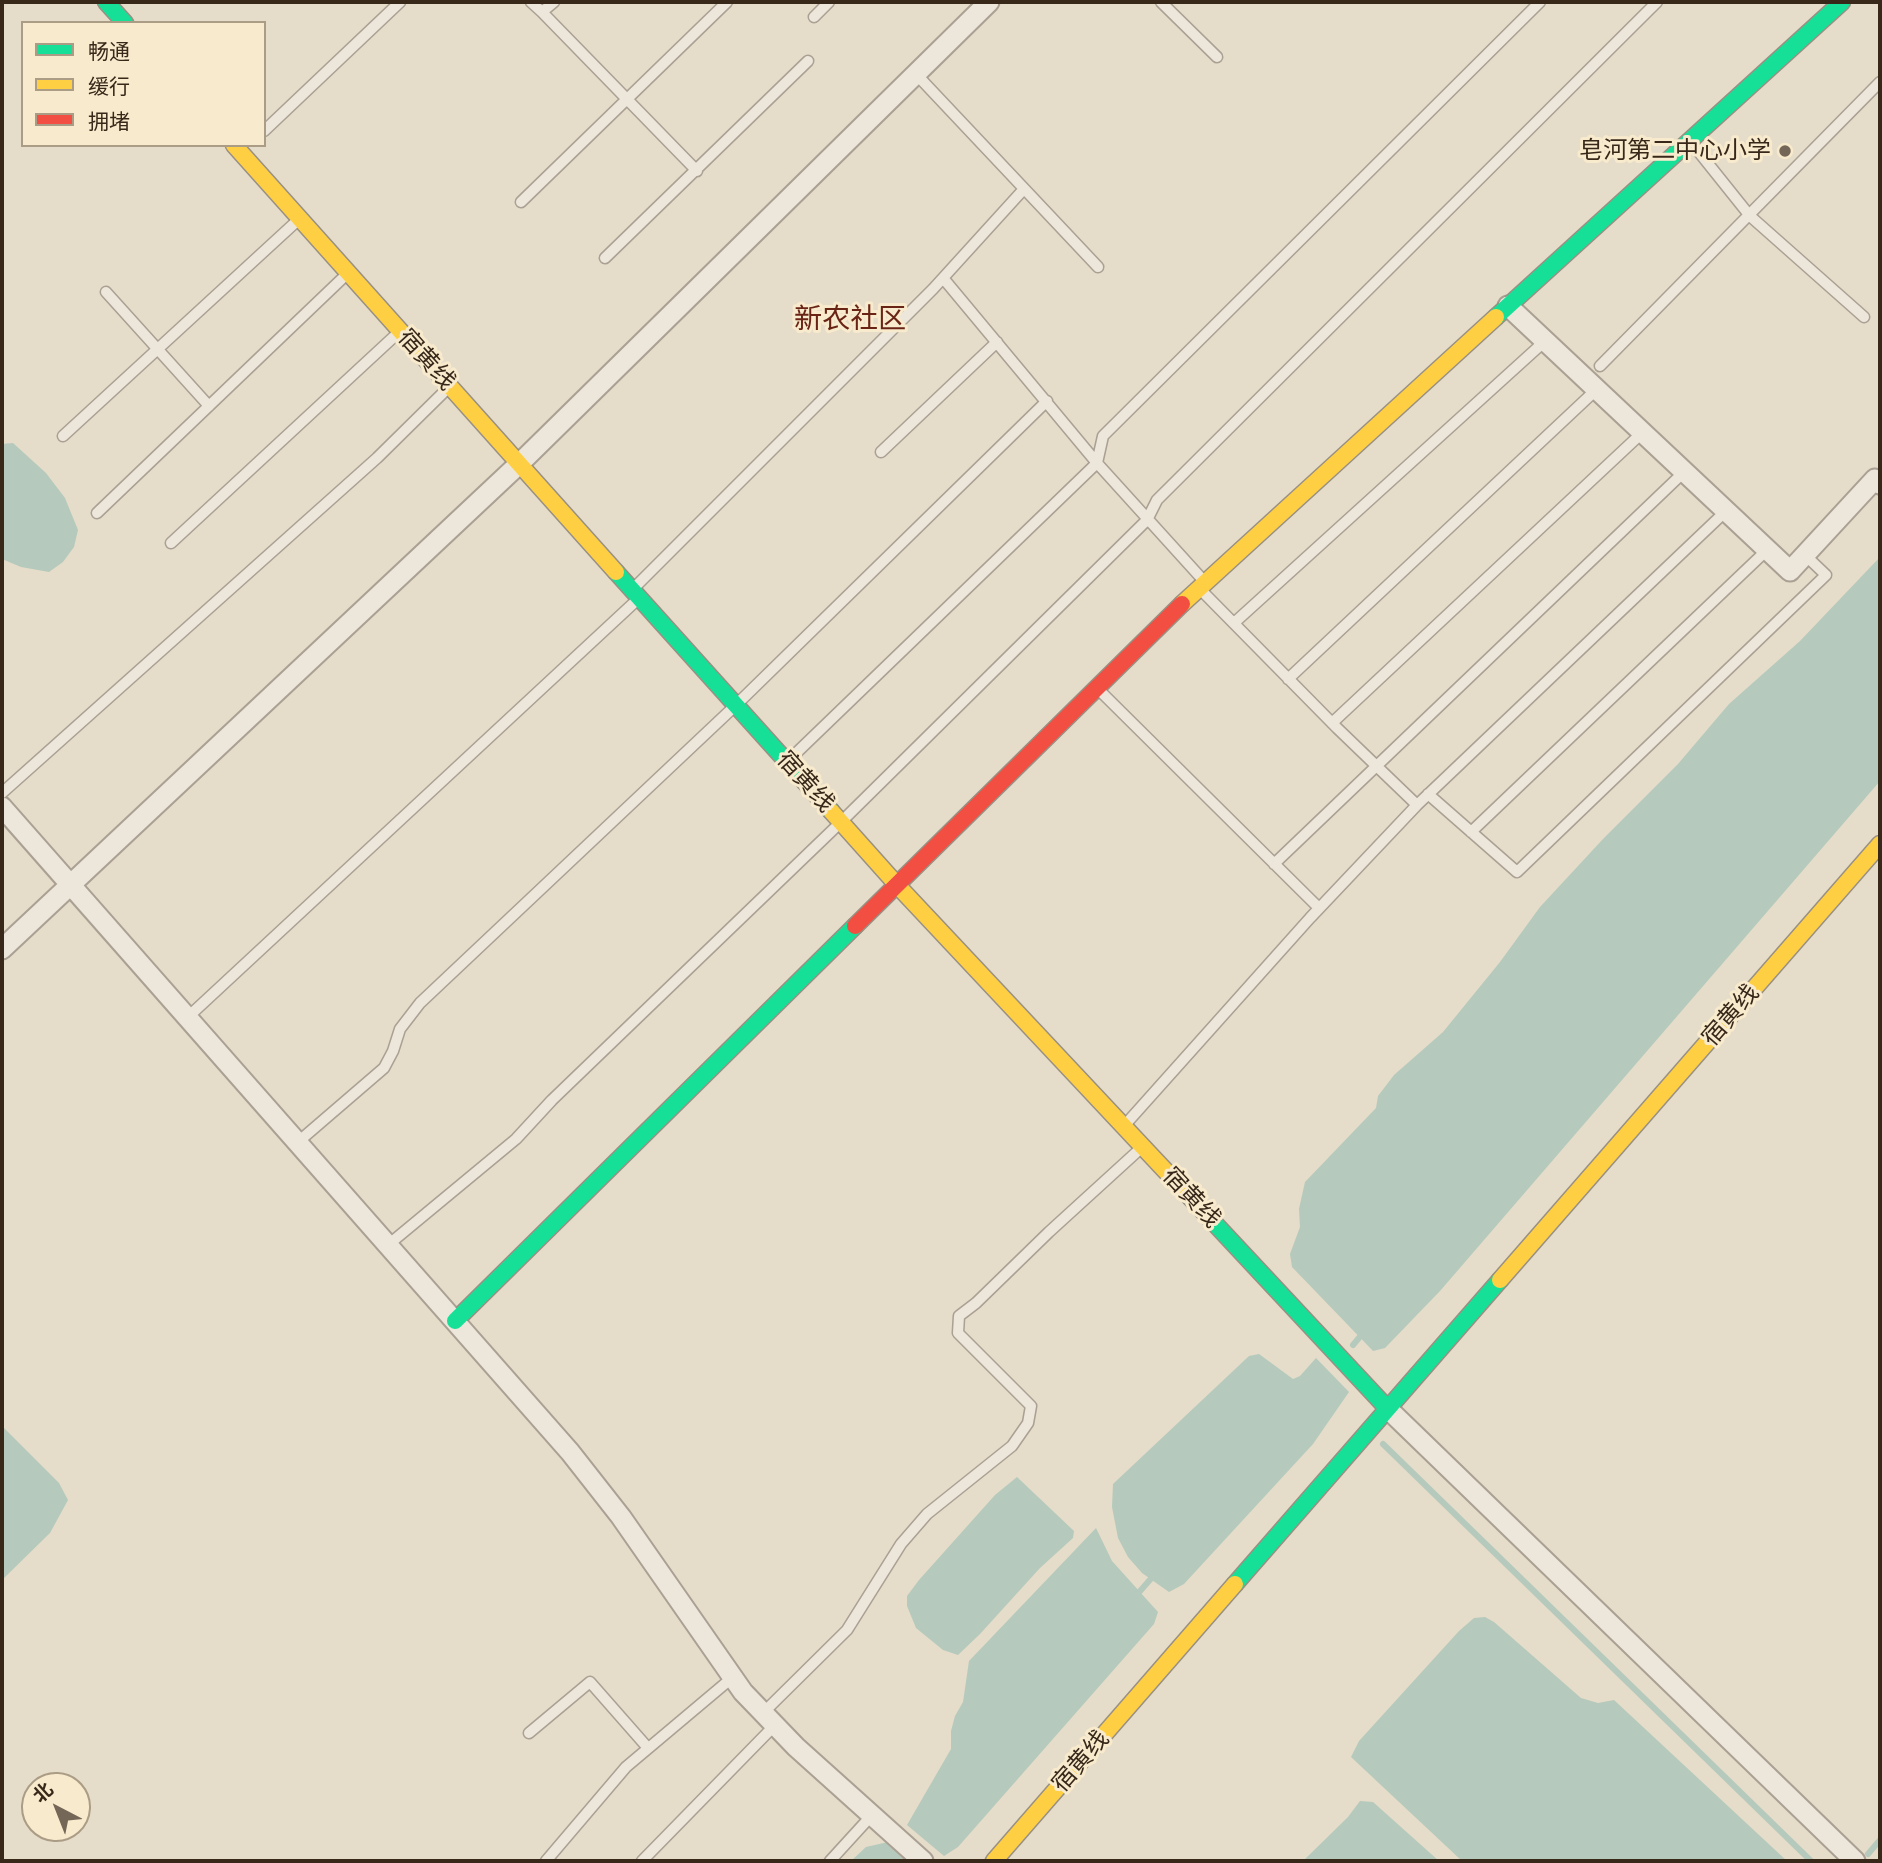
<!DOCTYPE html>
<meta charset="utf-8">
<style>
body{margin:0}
#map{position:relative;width:1882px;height:1863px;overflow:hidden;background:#e5dcc9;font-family:Bitter,"Noto Sans SC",serif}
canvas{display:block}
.frame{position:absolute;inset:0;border:4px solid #38281a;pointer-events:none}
.legend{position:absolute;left:21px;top:21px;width:245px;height:126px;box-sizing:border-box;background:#f8eacc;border:2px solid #ab9c85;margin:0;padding:9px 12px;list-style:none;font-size:21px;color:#38281a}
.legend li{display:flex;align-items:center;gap:14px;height:35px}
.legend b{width:35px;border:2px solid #ab9c85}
.north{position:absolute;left:21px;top:1772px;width:70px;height:70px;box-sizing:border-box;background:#f8eacc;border:2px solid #ab9c85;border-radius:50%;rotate:318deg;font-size:19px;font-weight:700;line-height:28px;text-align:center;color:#38281a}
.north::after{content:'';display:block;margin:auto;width:24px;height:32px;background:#756757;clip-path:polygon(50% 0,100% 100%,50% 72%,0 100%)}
</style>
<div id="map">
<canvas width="1882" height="1863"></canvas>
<div class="frame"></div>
<ul class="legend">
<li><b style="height:9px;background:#16e098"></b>畅通</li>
<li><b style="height:9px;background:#ffcf43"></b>缓行</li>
<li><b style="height:9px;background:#f24e42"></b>拥堵</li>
</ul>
<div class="north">北</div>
</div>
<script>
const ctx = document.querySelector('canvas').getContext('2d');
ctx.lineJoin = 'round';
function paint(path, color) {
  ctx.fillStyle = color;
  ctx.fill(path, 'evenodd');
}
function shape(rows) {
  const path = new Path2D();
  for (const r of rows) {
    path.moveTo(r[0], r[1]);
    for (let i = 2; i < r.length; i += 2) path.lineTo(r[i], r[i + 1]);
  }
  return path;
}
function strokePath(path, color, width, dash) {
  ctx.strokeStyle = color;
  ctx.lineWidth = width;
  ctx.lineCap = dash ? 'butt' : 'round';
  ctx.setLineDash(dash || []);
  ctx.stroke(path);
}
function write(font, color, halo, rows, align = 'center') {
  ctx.font = font + ' Bitter,"Noto Sans SC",serif';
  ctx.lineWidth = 6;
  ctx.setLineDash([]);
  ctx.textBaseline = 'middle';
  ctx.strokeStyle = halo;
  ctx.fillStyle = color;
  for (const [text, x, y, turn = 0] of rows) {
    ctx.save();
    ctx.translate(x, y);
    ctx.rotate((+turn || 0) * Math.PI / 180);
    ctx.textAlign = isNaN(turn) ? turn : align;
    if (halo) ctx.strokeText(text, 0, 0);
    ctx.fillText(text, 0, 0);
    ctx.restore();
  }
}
const water = shape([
 [13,443,46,473,65,498,78,530,74,547,63,562,49,572,21,567,2,559,2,444],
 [1880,557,1880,781,1440,1291,1385,1348,1373,1351,1292,1267,1290,1254,1300,1227,1299,1209,1305,1182,1376,1108,1378,1096,1394,1075,1443,1032,1500,962,1540,907,1603,839,1678,764,1729,704,1800,641],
 [1259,1354,1293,1379,1300,1376,1316,1358,1349,1392,1313,1444,1184,1584,1169,1592,1142,1573,1128,1557,1118,1538,1112,1507,1113,1484,1249,1356],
 [2,1426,59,1483,68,1500,50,1533,2,1580],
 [1017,1477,1074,1531,1073,1538,1040,1568,980,1634,958,1655,943,1650,916,1628,907,1606,907,1596,919,1580,995,1495],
 [1096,1528,1112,1561,1158,1612,1154,1624,958,1847,944,1856,907,1825,951,1749,951,1731,955,1716,963,1702,969,1661],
 [1485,1617,1494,1622,1581,1698,1598,1703,1614,1700,1787,1861,1462,1861,1351,1757,1359,1741,1459,1631,1474,1618],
 [1360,1801,1373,1802,1439,1861,1303,1861,1348,1817],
 [888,1842,909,1861,851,1861,866,1847]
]);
const stream = shape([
 [1353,1345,1363,1333],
 [1383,1444,1811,1861],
 [1134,1598,1155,1574],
 [1868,1854,1880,1840]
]);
const lane = shape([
 [531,2,542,12,554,2],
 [1161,2,1217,57],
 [542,12,697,171],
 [814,17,829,2],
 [916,74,1098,267],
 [264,131,400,2],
 [1690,141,1750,216,1864,317],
 [521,202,727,2],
 [605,258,808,61],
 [943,278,1097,463,1203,580],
 [106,292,209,406],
 [1600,366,1880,82],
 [63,436,297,221],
 [881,452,997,342],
 [97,513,348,273],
 [171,543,399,332],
 [635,587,933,289,1023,190],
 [1199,588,1337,728,1417,805],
 [1234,623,1545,341],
 [1288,679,1597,389],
 [1098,689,1319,908],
 [1332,723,1643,432],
 [790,759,1097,463,1103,436,1540,2],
 [2,793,377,458,447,389],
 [1428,794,1517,872,1826,575,1805,555],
 [1471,832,1767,550],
 [1274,864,1684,472],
 [188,1017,637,600],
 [1124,1126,1310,918,1417,805,1726,511],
 [298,1142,384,1068,393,1051,400,1029,420,1003,736,705,1047,401],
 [388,1245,516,1139,552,1100,841,822,1147,520,1157,500,1657,2],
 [763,1713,847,1630,901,1544,927,1514,1012,1446,1028,1423,1031,1406,958,1333,959,1316,976,1303,1049,1232,1140,1149],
 [529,1733,590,1682,648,1748],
 [546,1861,626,1767,733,1677],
 [642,1861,775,1725],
 [830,1861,872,1815]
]);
const street = shape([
 [1508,306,1790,571,1875,479,1880,484],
 [2,807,570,1452,621,1517,743,1692,796,1747,923,1861],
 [2,949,519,464,989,2],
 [1387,1408,1855,1861]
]);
const fast = shape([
 [106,2,125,23],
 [1496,317,1842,2],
 [616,572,831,811],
 [1190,1197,1387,1408],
 [455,1321,855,926],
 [1235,1584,1500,1280]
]);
const slow = shape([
 [234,145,616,572],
 [1182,604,1496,317],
 [831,811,898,886,1190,1197],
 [1500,1280,1880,844],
 [994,1861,1235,1584]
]);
const jam = shape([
 [855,926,1182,604]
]);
const markers = [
 [1785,151,7,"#756757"]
];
const poiNames = [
 ["皂河第二中心小学",1771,151]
];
const streetNames = [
 ["宿黄线",426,360,48],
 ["宿黄线",805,782,48],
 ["宿黄线",1731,1016,-49],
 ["宿黄线",1191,1198,47],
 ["宿黄线",1081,1762,-49]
];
const quarterNames = [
 ["新农社区",850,320]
];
paint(water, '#b5cabc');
strokePath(stream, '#b5cabc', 6);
strokePath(lane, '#aaa093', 13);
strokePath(street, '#aaa093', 23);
strokePath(fast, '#999083', 19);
strokePath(slow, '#999083', 19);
strokePath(jam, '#999083', 19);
strokePath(lane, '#ede6db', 10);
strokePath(street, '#ede6db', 19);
strokePath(fast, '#16e098', 16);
strokePath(slow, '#ffcf43', 16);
strokePath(jam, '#f24e42', 16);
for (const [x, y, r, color] of markers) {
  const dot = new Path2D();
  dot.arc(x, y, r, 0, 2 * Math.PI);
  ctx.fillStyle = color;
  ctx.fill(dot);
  strokePath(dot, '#f8eacc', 2.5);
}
write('24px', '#38281a', '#f8eacc', poiNames, 'right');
write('24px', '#38281a', '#f8eacc', streetNames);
write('28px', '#692416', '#f8eacc', quarterNames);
</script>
